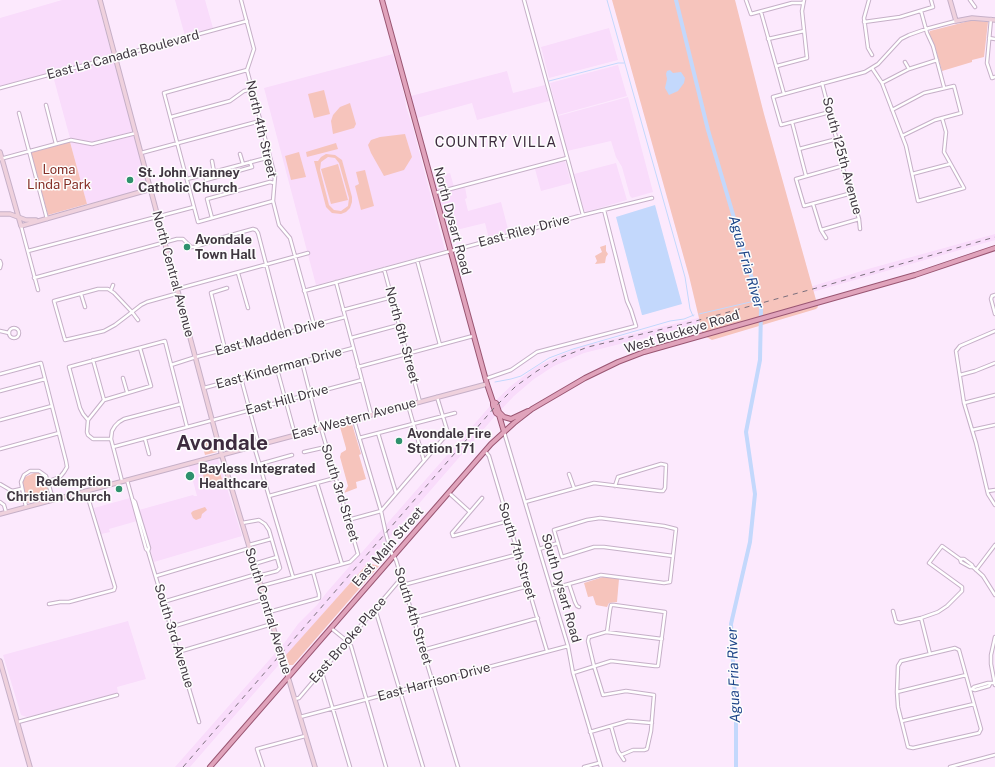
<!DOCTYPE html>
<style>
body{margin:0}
canvas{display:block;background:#fce9fd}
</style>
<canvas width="995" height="767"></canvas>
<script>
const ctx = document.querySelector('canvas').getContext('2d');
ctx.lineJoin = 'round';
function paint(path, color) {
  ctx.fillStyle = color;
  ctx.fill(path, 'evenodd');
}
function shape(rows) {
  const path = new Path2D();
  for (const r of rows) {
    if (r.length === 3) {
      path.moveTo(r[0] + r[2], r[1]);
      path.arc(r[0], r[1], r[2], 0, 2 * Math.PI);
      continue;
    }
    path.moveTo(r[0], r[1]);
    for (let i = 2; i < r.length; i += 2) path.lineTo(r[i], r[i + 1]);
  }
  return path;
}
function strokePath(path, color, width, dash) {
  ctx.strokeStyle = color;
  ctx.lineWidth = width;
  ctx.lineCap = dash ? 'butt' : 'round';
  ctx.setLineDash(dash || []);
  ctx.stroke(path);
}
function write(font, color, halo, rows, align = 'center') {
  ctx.font = font + ' "Public Sans",sans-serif';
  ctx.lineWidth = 3;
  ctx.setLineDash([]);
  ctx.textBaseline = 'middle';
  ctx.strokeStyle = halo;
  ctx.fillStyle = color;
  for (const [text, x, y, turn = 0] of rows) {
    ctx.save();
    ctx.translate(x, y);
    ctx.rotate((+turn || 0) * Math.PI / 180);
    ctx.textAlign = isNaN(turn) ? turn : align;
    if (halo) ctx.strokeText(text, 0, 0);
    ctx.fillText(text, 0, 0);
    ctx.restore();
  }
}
const built = shape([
 [62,0,97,0,112,56,0,86,0,18],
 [175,0,205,0,213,28,185,36],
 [609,28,618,60,549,78,541,47],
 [393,54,405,98,406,107,412,124,445,250,316,285,264,88],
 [113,60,115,63,133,131,92,143,79,139,70,138,53,76],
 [618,65,627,96,558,115,550,83],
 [507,71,513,93,545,85,549,101,477,120,472,103,417,118,411,96],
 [628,97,653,192,632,198,630,196,622,167,616,157,611,141,567,151,558,116],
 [132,136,134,137,148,188,87,204,70,142,80,143,89,146,95,146],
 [565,161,571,183,541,191,535,169],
 [616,163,627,200,586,212,584,210,574,174],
 [450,173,455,190,465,187,467,198,465,199,468,211,501,202,509,233,489,239,485,223,448,232,433,177],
 [995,234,995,240,700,324,584,353,554,366,534,379,514,396,496,415,190,767,175,767,285,642,298,624,317,605,327,592,491,405,512,385,536,367,558,356,580,347,698,318,813,286,868,269],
 [218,459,242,536,154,562,139,510,193,495,194,496,197,496,189,466],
 [130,498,137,521,109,529,110,532,101,534,94,508],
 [128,621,146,679,117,687,118,693,27,717,21,715,3,655]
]);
const green = shape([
 [612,0,735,0,764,114,818,307,816,309,712,340,703,335,689,276],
 [973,20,988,22,984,57,972,60,972,62,942,71,935,47,929,34,930,31],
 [324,90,330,114,314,118,308,94],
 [350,103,356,124,354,128,333,134,331,121,333,115,340,107],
 [405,134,412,157,404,170,384,176,371,153,368,145,371,140,380,137],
 [70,142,87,204,48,215,31,153,33,152],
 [336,143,338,149,307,157,306,152],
 [299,152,306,177,291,180,285,156],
 [326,154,335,155,342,160,352,197,352,202,350,208,346,212,341,214,332,213,326,207,314,161,318,161,321,157],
 [328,157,335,158,339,163,349,198,348,206,341,211,334,210,329,205,320,170,321,162],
 [338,164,348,200,331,204,321,169],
 [365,170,374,206,361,210,355,186,359,184,356,172],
 [606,245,606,251,608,254,606,257,605,263,595,264,597,261,595,256,602,252,600,247],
 [352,424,361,454,359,455,366,479,356,482,357,488,344,493,348,486,340,457,341,453,346,450,346,448,340,427],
 [214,441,217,452,205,455,202,444],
 [215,465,218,467,222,479,221,486,211,489,205,482,202,471,206,467],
 [34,473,39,473,45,477,50,497,28,503,26,502,22,483,25,477],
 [205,507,207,510,202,514,201,518,196,520,193,518,191,513,193,511],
 [368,563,379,566,293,665,289,665,286,655],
 [603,577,619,579,617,602,609,603,607,607,596,605,593,596,588,597,584,583]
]);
const water = shape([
 [670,70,673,73,681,72,685,78,684,83,678,91,669,95,665,88,667,79,666,74,667,71],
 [655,205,682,304,643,315,642,315,616,217]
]);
const stream = shape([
 [607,0,685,277,690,309,693,316],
 [549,81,618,63,624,63],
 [699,314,759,300],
 [495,382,511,379,521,376,549,358,573,349,670,321,684,319,694,315]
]);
const river = shape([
 [676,0,708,130,761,309,760,360,746,432,755,494,750,542,731,624,736,718,736,767]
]);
const street = shape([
 [241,0,254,49,247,70,275,176,273,201,279,225,290,238,314,325],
 [524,0,583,215],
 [746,0,751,14,792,3,803,3],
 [869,0,864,18,868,48,872,55],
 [970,0,975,7],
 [921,11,927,33,933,46,944,87],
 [761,12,784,94],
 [991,19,987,63,992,78,995,77],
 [864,22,900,17,933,7,931,0],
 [989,38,995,39],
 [768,39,804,31],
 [905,62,909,69],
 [777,66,807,58,802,11,804,0],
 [872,68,882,83,906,146,918,201,964,188,944,152,946,132,942,118],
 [247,70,164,93,198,222,273,201],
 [822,83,838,145,842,166,850,189,859,219,860,229],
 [882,83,909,69,937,60],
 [0,88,247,21],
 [46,105,56,144],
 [892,110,924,93,954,86,961,113,935,120,902,136],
 [830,112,781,125,773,97,865,72,878,64,901,39,909,35,926,29,956,21],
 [19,113,47,219],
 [171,117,230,101,244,91,252,89],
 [792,122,806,176],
 [799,149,837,139],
 [141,153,260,121],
 [240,154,243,164],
 [0,159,71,140,92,144,136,133],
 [212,161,214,172],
 [842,166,796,179,804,206,852,193],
 [205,174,206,180,252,167,250,162],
 [912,174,950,164],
 [187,179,270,157],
 [435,193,567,158],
 [813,204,821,230,826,238],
 [212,218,207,199,270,182,274,183],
 [21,226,38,290],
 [821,230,859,219],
 [28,251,194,207],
 [417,260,440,345],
 [0,261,1,264,0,268],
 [384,269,420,402],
 [238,273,248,308],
 [34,278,177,239,183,239,191,247,195,247,224,237,253,229,256,230,258,233,284,333],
 [336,282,371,414],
 [177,289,308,253],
 [111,290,113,285],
 [304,291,583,215,652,198],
 [81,294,85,307],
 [995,295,992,296,991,299,995,314],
 [343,310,392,297],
 [138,320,132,312,114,293,108,289,98,289,54,301,65,340,104,331,115,325,132,312,141,305,147,302,179,293],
 [14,333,5],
 [0,331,9,333],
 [995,331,960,346,956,351,964,403,976,443,988,494,995,505],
 [351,338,399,325],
 [225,349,211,293,227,288],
 [93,360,104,400],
 [302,362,319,429],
 [171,365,196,357,345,317],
 [358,367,473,336],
 [277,369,295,435],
 [0,374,41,363,66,461,67,467,64,472,60,477,49,481],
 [960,375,975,371,995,363],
 [123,378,127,392],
 [241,378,259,445],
 [485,379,511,370,537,352,636,326,631,310,627,301,604,210],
 [204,388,353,348],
 [0,391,45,379],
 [964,403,995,395],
 [408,405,424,461],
 [0,420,52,406],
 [88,420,83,414,80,408,69,367,165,341,187,427],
 [354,420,381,511,386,534,391,552,396,560,458,767],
 [972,430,995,425],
 [504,432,568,646,573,673,601,767],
 [378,433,396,493],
 [359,438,455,413],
 [111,439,93,439,88,435,87,432,88,420,104,400,151,386,140,348],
 [145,439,149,454],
 [254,446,293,577],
 [113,447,362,380],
 [0,449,59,433],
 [485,451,489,456,547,651],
 [304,452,326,447],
 [260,464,292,455],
 [569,474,574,488],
 [127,480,146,549,148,551],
 [122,481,111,439,112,431,115,426,119,422,124,419,181,404],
 [317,483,342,564],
 [0,484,12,491,21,489],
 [988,491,995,490],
 [449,493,470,512],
 [269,496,335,478],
 [133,500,135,502,143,528,149,548,148,551,199,722],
 [0,502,4,505,6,512],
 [525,502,594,483,660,491,663,491,665,488,666,465,661,464,618,477,615,486],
 [26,507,21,482,24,475,30,471,39,471,46,476,53,499],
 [348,520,381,511,448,433,437,397],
 [242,523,259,520,265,524,269,530,280,568,277,571,258,576],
 [453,536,508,521],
 [453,536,452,533,482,498],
 [249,545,271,539],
 [539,549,558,543],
 [960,559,964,559,972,565,973,567,983,576,995,595],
 [254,564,277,557],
 [976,570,995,545],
 [156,576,250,548],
 [569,584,575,602,577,606,579,607],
 [403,585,519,554],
 [261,586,350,562,358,554,321,428],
 [551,589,601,575,664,583,670,582,673,556,676,529,664,526,600,518,587,520,554,530,562,557,594,547,604,547,673,556],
 [163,602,257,574],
 [49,604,60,602,69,602,114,590,115,587,86,491],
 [374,610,376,612,423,767],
 [893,611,896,622,900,623,921,618,938,612,947,606,962,591,962,587,929,563,942,546,960,559,961,562,970,567,973,567],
 [269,612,319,598,319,594,313,572],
 [413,618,528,586],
 [921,618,930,654,955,648,959,650,981,729,979,733,913,748,908,747,898,707,897,692,898,666,901,661,930,654],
 [171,627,265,599],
 [331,628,347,641,351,646,386,767],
 [995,637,991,655,991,664,995,685],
 [423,650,538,618],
 [178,652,272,624],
 [321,672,323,676,350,767],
 [573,673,611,661,655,666,658,666,665,612,614,605,611,605,610,610,607,632],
 [990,684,989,686,975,690,972,689,974,687,988,683,994,683],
 [897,692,966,675],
 [295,699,299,698,398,582,402,581],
 [300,717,568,646],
 [902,721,974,704],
 [18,722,117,695],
 [611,726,618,751,624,760],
 [590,732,628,721,652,723],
 [621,755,633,750,644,750,647,749,651,731,654,695,626,691,603,695,594,666,588,641,589,637,606,632,662,639],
 [263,767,257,749,305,736],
 [584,767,599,763],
 [950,767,995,755]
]);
const secondary = shape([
 [100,0,219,446,315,767],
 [950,0,956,21,972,18,995,20],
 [0,152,21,226,151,189],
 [0,214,10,214,26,220,36,220],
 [0,514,487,384],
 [0,661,30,767]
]);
const primary = shape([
 [382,0,487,384,493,402,493,405,496,413,499,415],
 [493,402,496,403,499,412,499,415,504,432],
 [499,412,504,417,511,419,528,411],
 [210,767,491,444,514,423,532,409,585,378,618,362,644,352,915,275,995,248]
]);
const rail = shape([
 [183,767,494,408,516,386,537,371,559,358,588,347,692,322,831,284,995,237]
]);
const markers = [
 [130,180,4,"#2e916d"],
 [187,247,4,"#2e916d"],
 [399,441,4,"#2e916d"],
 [190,476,5,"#2e916d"],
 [119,489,4,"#2e916d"]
];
const streetNames = [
 ["East La Canada Boulevard",123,55,-15],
 ["North 4th Street",261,129,77],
 ["South 125th Avenue",842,156,75],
 ["North Dysart Road",452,221,75],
 ["East Riley Drive",524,231,-15],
 ["North Central Avenue",173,274,75],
 ["West Buckeye Road",682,332,-17],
 ["North 6th Street",402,335,75],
 ["East Madden Drive",270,337,-15],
 ["East Kinderman Drive",279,368,-15],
 ["East Hill Drive",287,400,-15],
 ["East Western Avenue",354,419,-15],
 ["South 3rd Street",340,493,73],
 ["East Main Street",388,547,-49],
 ["South 7th Street",517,551,73],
 ["South Dysart Road",561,588,74],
 ["South Central Avenue",268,611,73],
 ["South 4th Street",413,616,73],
 ["South 3rd Avenue",174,636,73],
 ["East Brooke Place",348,640,-49],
 ["East Harrison Drive",434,682,-15]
];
const parkNames = [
 ["Loma",59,170],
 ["Linda Park",59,185]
];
const poiNames = [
 ["St. John Vianney",138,173],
 ["Catholic Church",138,188],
 ["Avondale",195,240],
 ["Town Hall",195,255],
 ["Avondale Fire",407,434],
 ["Station 171",407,449],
 ["Bayless Integrated",199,469],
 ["Healthcare",199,484],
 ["Redemption",111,482,"right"],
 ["Christian Church",111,497,"right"]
];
const neighbourhoodNames = [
 ["COUNTRY VILLA",496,143]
];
const waterNames = [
 ["Agua Fria River",746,262,74],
 ["Agua Fria River",734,675,-92]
];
const townNames = [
 ["Avondale",222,444]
];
paint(built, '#f9dcfb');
paint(green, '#f6c4bc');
paint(water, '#c3d8fc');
strokePath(stream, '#c3d8fc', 1);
strokePath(river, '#c3d8fc', 4);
strokePath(street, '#c6b0c8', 4.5);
strokePath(secondary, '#c6b0c8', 5.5);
strokePath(primary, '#9a5673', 6);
strokePath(street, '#fff', 2.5);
strokePath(secondary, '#efd1dd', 3.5);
strokePath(primary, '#e0a3bb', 4);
strokePath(rail, '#7b6f7c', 1, [5, 5]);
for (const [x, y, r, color] of markers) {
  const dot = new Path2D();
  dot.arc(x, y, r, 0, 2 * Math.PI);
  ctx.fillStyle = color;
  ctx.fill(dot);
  strokePath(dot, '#fdfdfd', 1.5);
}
write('13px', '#403741', '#fdfdfd', streetNames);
write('13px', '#852f27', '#fdfdfd', parkNames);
write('bold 13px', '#403741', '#fdfdfd', poiNames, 'left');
ctx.letterSpacing = '1px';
write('14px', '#3d2b3e', '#fdfdfd', neighbourhoodNames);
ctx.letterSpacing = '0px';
write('italic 14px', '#1f4689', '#fdfdfd', waterNames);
write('bold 21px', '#3d2b3e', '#fdfdfd', townNames);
</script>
